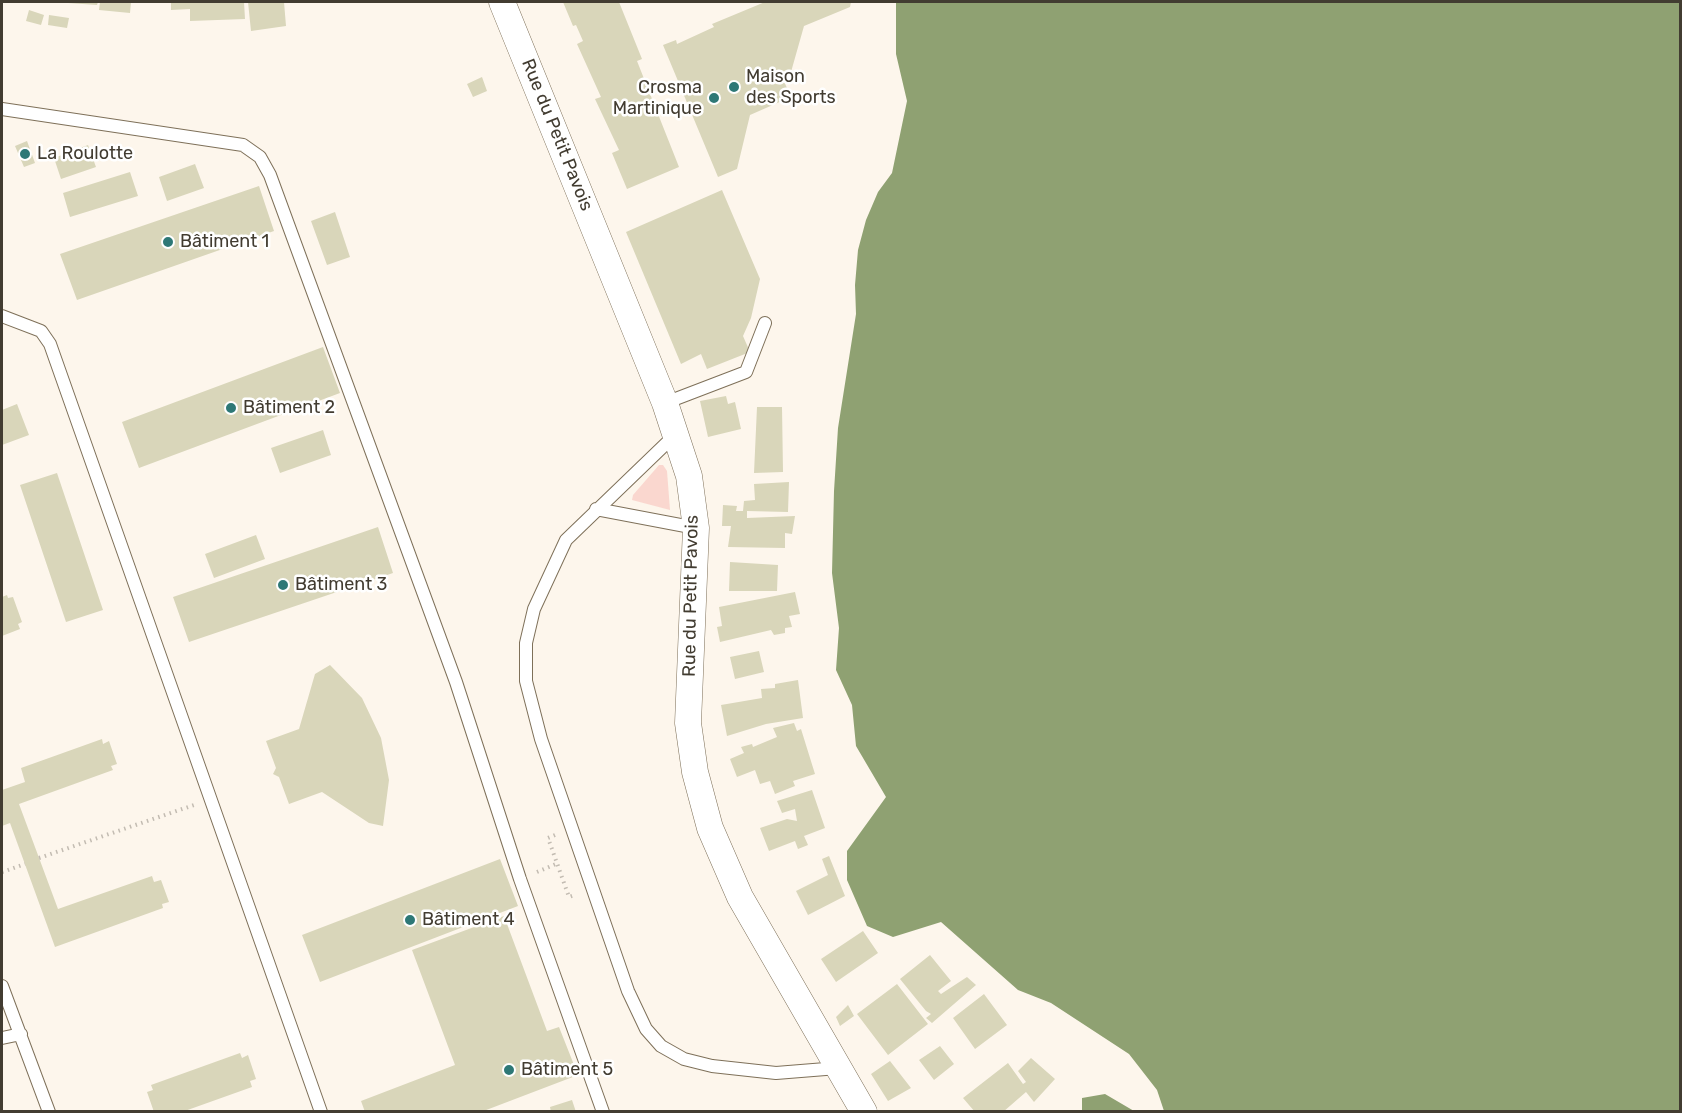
<!DOCTYPE html>
<meta charset="utf-8">
<style>
body{margin:0}
#map{position:relative;width:1682px;height:1113px;overflow:hidden;background:#fdf6ec;font-family:Rubik,sans-serif}
canvas{display:block}
.frame{position:absolute;inset:0;border:3px solid #423c31;pointer-events:none}
</style>
<div id="map">
<canvas width="1682" height="1113"></canvas>
<div class="frame"></div>
</div>
<script>
const ctx = document.querySelector('canvas').getContext('2d');
ctx.lineJoin = 'round';
function paint(path, color) {
  ctx.fillStyle = color;
  ctx.fill(path, 'evenodd');
}
function shape(rows) {
  const path = new Path2D();
  for (const r of rows) {
    path.moveTo(r[0], r[1]);
    for (let i = 2; i < r.length; i += 2) path.lineTo(r[i], r[i + 1]);
  }
  return path;
}
function strokePath(path, color, width, dash) {
  ctx.strokeStyle = color;
  ctx.lineWidth = width;
  ctx.lineCap = dash ? 'butt' : 'round';
  ctx.setLineDash(dash || []);
  ctx.stroke(path);
}
function write(font, color, halo, rows, align = 'center') {
  ctx.font = font + ' Rubik,sans-serif';
  ctx.lineWidth = 5;
  ctx.setLineDash([]);
  ctx.textBaseline = 'middle';
  ctx.strokeStyle = halo;
  ctx.fillStyle = color;
  for (const [text, x, y, turn = 0] of rows) {
    ctx.save();
    ctx.translate(x, y);
    ctx.rotate((+turn || 0) * Math.PI / 180);
    ctx.textAlign = isNaN(turn) ? turn : align;
    if (halo) ctx.strokeText(text, 0, 0);
    ctx.fillText(text, 0, 0);
    ctx.restore();
  }
}
const green = shape([
 [659,465,663,465,667,471,670,510,632,500,633,495]
]);
const water = shape([
 [896,2,1680,2,1680,1111,1164,1111,1157,1090,1129,1054,1051,1003,1018,990,941,922,893,937,867,926,847,880,847,851,886,797,856,746,852,705,836,670,839,628,832,573,834,491,838,428,856,314,855,285,858,250,866,220,878,192,892,173,907,101,896,54],
 [1105,1094,1134,1111,1082,1111,1082,1098]
]);
const building = shape([
 [68,2,98,2,97,5,68,3],
 [100,2,131,2,130,13,99,10],
 [171,2,244,2,245,19,190,21,190,9,171,10],
 [248,2,284,2,286,26,251,31],
 [563,2,619,2,642,59,637,61,679,167,627,189,612,153,619,150,595,99,601,97,577,44,583,41,576,25,573,26],
 [765,2,851,2,850,7,804,26,791,72,782,77,791,97,750,115,737,169,718,177,663,45,676,40,677,44,714,27,712,24],
 [29,10,44,15,41,25,26,21],
 [49,15,69,18,67,28,48,25],
 [482,77,487,91,473,97,467,84],
 [27,141,35,163,24,167,15,146],
 [88,145,96,167,61,179,54,158],
 [195,164,204,188,167,201,159,177],
 [130,172,138,196,70,217,63,193],
 [259,186,274,231,77,300,60,254],
 [722,190,760,279,751,318,743,336,750,352,707,369,701,354,681,364,626,232],
 [335,212,350,257,327,265,311,221],
 [323,347,340,393,139,468,122,422],
 [726,396,728,404,735,402,741,429,708,437,700,401],
 [17,404,29,435,2,445,2,410],
 [757,407,782,407,783,472,754,473],
 [323,430,331,455,280,473,271,448],
 [57,473,103,610,66,622,20,485],
 [789,482,788,512,747,511,747,518,795,516,792,534,785,533,785,548,728,547,731,526,722,526,723,505,737,506,736,511,743,511,744,501,755,500,754,484],
 [378,527,393,573,189,642,173,597],
 [256,535,265,559,214,578,205,554],
 [730,562,778,565,777,591,729,591],
 [795,592,800,614,789,616,792,627,785,628,785,633,774,635,771,630,720,642,717,627,722,626,719,607],
 [7,595,8,598,13,597,22,622,18,624,20,629,2,636,2,597],
 [759,651,764,672,735,679,730,657],
 [330,665,362,698,381,738,389,780,383,826,369,823,322,792,289,804,279,777,273,774,276,768,266,741,299,729,315,674],
 [798,680,803,718,766,724,727,736,721,705,762,698,761,689,775,688,775,684],
 [794,723,797,731,801,729,815,774,793,781,795,786,775,794,770,781,760,784,755,770,737,777,730,759,744,753,741,747,752,744,753,747,777,737,773,728],
 [102,739,103,744,109,741,117,764,111,766,113,770,19,804,58,909,152,876,154,882,161,880,169,902,162,904,163,908,55,947,10,823,2,826,2,790,25,782,21,768],
 [812,790,825,828,804,836,808,845,798,849,795,841,769,851,760,828,787,819,797,821,795,809,782,813,777,801],
 [829,856,845,896,808,915,796,891,828,875,822,859],
 [500,859,518,906,320,982,302,935],
 [504,916,547,1031,559,1027,578,1075,481,1112,365,1112,361,1101,455,1065,412,950],
 [863,931,878,953,836,982,821,959],
 [930,955,951,981,938,991,941,994,967,977,976,985,932,1023,926,1018,931,1014,926,1011,900,979],
 [897,984,928,1024,888,1055,857,1014],
 [984,994,1007,1025,975,1049,953,1018],
 [848,1005,854,1016,840,1026,836,1017],
 [940,1046,954,1064,934,1080,919,1060],
 [240,1053,242,1058,248,1055,256,1079,250,1081,252,1087,182,1112,154,1112,147,1092,153,1090,151,1085],
 [1031,1058,1055,1079,1034,1102,1026,1092,1003,1112,975,1112,963,1098,1008,1063,1023,1084,1026,1082,1018,1071],
 [890,1061,911,1088,888,1101,871,1074],
 [572,1100,576,1112,551,1112,550,1107]
]);
const path = shape([
 [555,835,548,838,569,897,575,895],
 [39,858,194,805],
 [2,872,25,864],
 [537,872,556,864]
]);
const service = shape([
 [2,109,243,145,260,157,270,175,456,682,520,879,603,1112],
 [2,316,41,331,50,344,321,1112],
 [665,403,746,372,765,323],
 [676,434,566,540,534,609,526,643,526,681,541,739,628,991,646,1029,661,1046,684,1059,712,1066,776,1073,838,1068],
 [596,509,696,528],
 [2,986,49,1112],
 [2,1038,21,1034]
]);
const minor = shape([
 [502,2,665,403,689,476,696,528,688,723,695,772,710,828,740,897,864,1112]
]);
const markers = [
 [734,87,6,"#2e7876"],
 [714,98,6,"#2e7876"],
 [25,154,6,"#2e7876"],
 [168,242,6,"#2e7876"],
 [231,408,6,"#2e7876"],
 [283,585,6,"#2e7876"],
 [410,920,6,"#2e7876"],
 [509,1070,6,"#2e7876"]
];
const poiNames = [
 ["Maison",746,77],
 ["des Sports",746,98],
 ["Crosma",702,88,"right"],
 ["Martinique",702,109,"right"],
 ["La Roulotte",37,154],
 ["Bâtiment 1",180,242],
 ["Bâtiment 2",243,408],
 ["Bâtiment 3",295,585],
 ["Bâtiment 4",422,920],
 ["Bâtiment 5",521,1070]
];
const streetNames = [
 ["Rue du Petit Pavois",557,135,68],
 ["Rue du Petit Pavois",691,596,-89]
];
paint(green, '#fad7cf');
paint(water, '#8fa172');
paint(building, '#d9d6ba');
strokePath(service, '#7e7059', 14);
strokePath(minor, '#7e7059', 27);
strokePath(path, '#c3bcb2', 4, [1.5, 4.5]);
strokePath(service, '#fff', 12);
strokePath(minor, '#fff', 26);
for (const [x, y, r, color] of markers) {
  const dot = new Path2D();
  dot.arc(x, y, r, 0, 2 * Math.PI);
  ctx.fillStyle = color;
  ctx.fill(dot);
  strokePath(dot, '#fff', 2);
}
write('18px', '#423c31', '#fff', poiNames, 'left');
write('18px', '#423c31', '#fff', streetNames);
</script>
